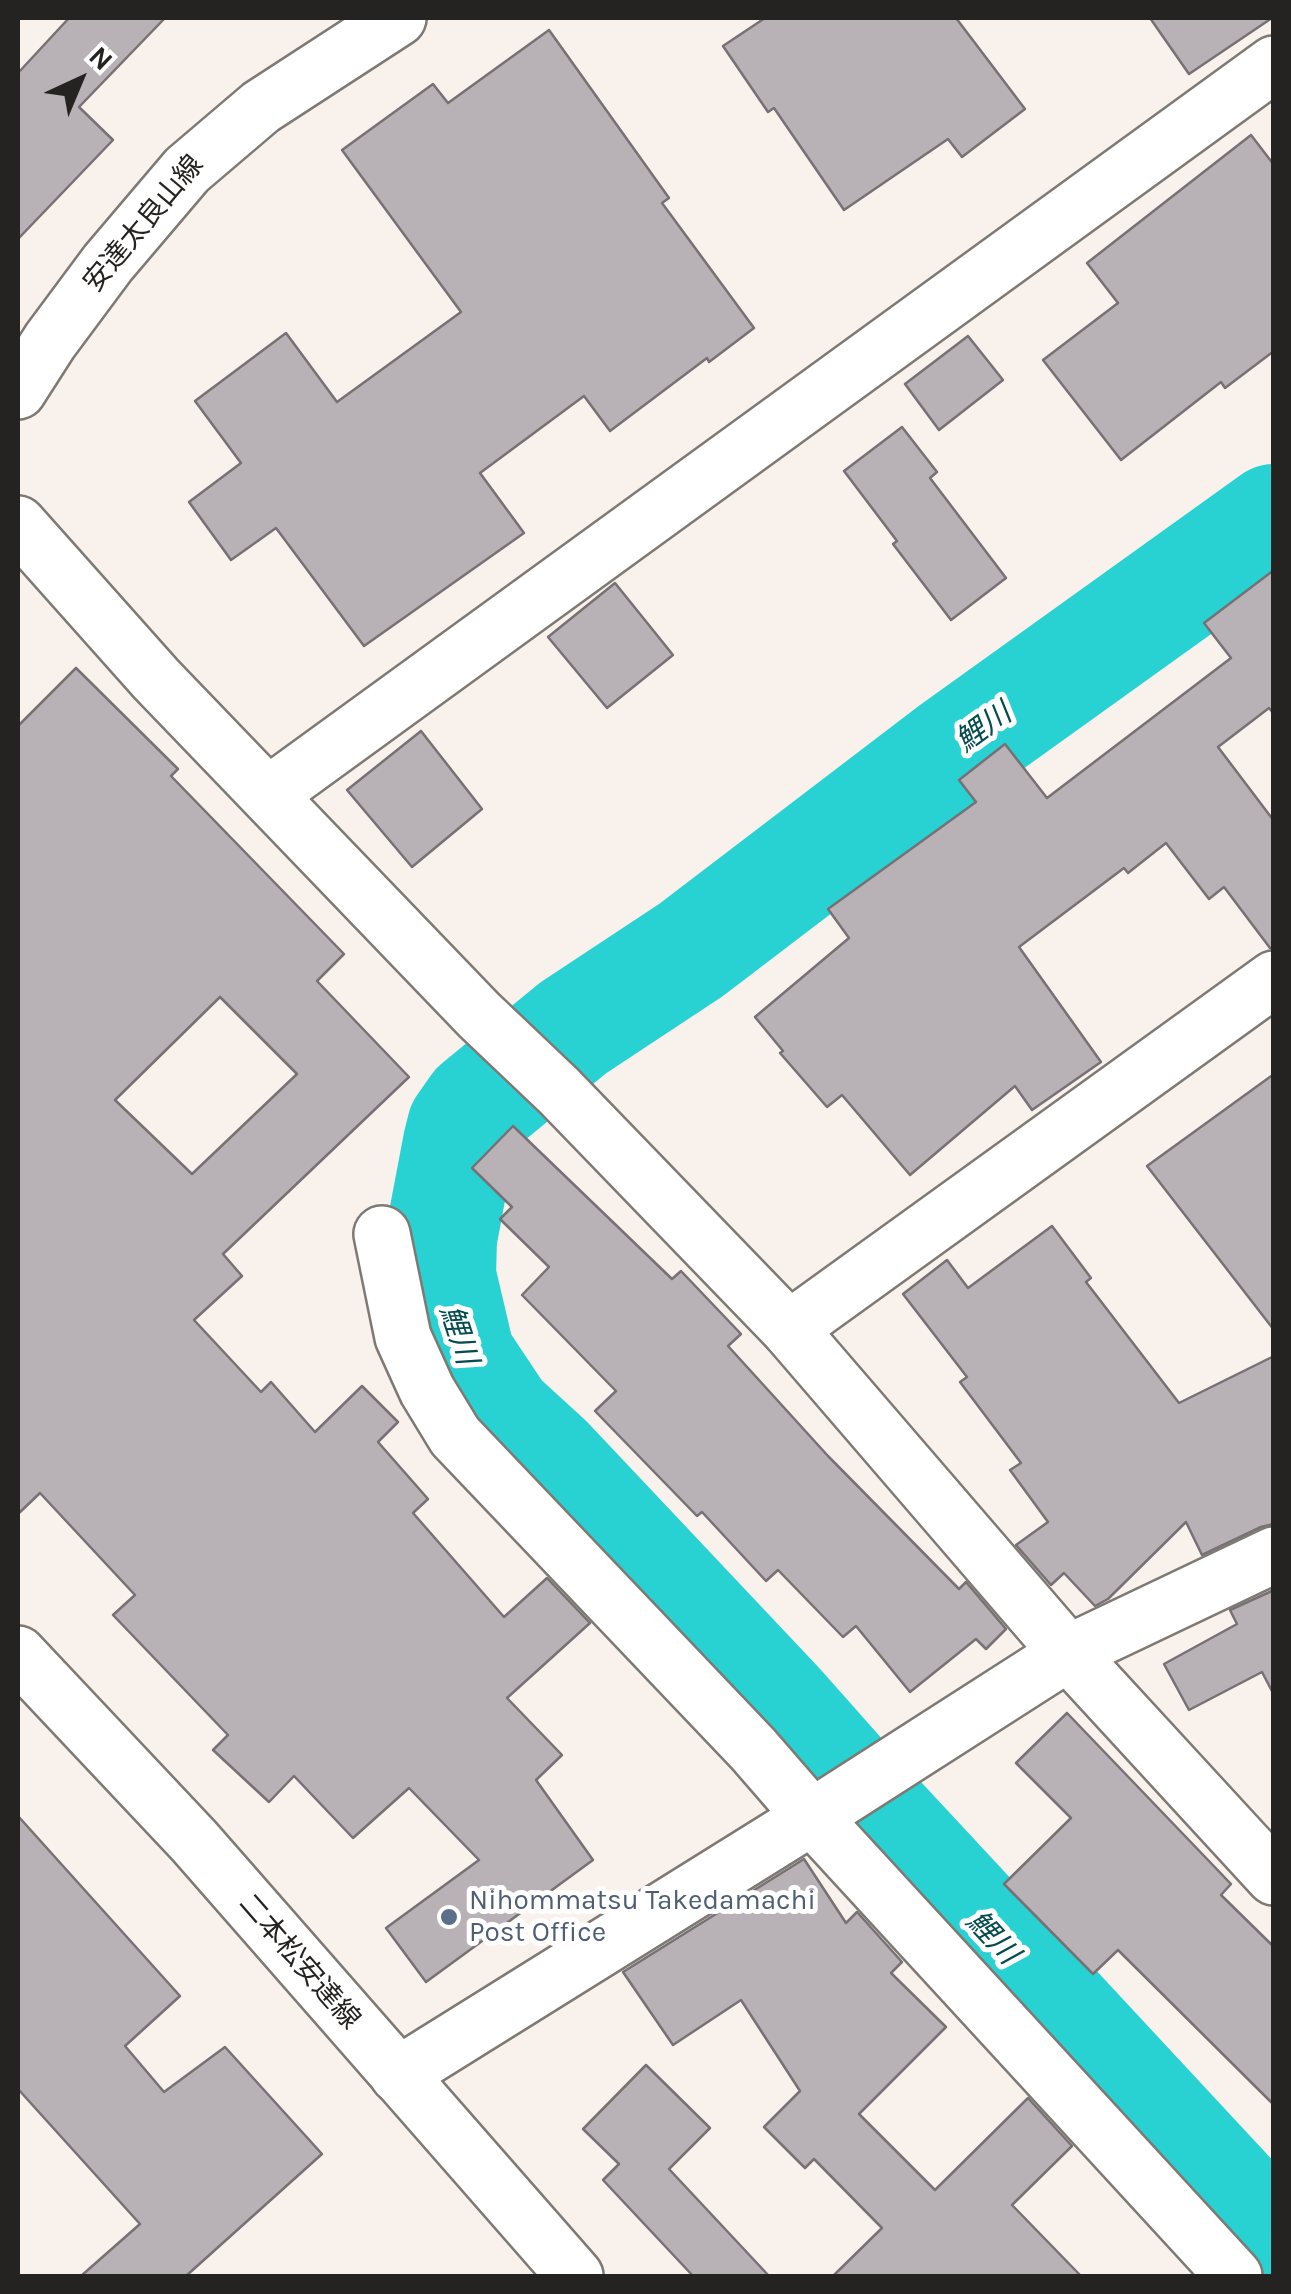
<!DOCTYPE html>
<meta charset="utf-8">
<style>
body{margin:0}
#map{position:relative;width:1291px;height:2294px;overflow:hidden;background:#f9f1ec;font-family:Karla,sans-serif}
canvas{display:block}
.frame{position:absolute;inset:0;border:20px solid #252321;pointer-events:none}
.north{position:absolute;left:30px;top:30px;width:100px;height:100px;-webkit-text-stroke:8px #fff;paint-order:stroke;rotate:44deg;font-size:28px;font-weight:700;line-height:40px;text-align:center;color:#252321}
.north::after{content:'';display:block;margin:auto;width:35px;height:45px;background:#252321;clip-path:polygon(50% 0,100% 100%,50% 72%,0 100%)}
</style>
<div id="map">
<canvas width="1291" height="2294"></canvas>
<div class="frame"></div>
<div class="north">N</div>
</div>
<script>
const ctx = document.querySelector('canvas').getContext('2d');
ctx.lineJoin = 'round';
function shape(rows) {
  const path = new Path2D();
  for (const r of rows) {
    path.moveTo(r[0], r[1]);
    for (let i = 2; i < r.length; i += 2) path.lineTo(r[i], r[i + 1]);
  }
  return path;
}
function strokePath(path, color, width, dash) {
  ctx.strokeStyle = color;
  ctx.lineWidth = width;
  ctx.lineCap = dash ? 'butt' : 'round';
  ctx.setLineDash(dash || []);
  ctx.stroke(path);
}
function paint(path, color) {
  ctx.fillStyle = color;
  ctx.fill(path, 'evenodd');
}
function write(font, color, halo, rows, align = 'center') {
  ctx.font = font + ' Karla,"Noto Sans JP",sans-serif';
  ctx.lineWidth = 10;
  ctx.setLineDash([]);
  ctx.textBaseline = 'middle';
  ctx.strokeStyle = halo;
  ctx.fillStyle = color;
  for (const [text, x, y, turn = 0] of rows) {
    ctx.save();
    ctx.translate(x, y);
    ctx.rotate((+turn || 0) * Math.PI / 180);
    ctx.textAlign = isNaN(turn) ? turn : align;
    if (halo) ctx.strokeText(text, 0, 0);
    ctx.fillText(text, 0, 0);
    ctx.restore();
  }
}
const river = shape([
 [1274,520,952,751,691,950,573,1028,477,1107,463,1127,459,1143,441,1238,440,1276,459,1357,499,1417,546,1460,778,1706,864,1803,1274,2244]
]);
const building = shape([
 [69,18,165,18,79,107,113,140,18,239,18,73,69,18],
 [765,18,956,18,1025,109,962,157,948,139,844,210,774,108,768,112,723,46,765,18],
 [1150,18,1272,18,1189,74,1150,18],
 [549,30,669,198,662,203,754,328,709,362,707,358,610,431,584,396,480,473,524,533,364,646,276,528,231,560,189,502,241,463,195,401,286,333,337,402,461,312,342,150,433,84,448,103,549,30],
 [1251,135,1274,165,1274,351,1225,388,1221,382,1121,460,1043,360,1118,303,1087,263,1251,135],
 [968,336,1003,380,939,430,905,384,968,336],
 [902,427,937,472,930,478,1006,578,951,620,893,544,897,541,844,471,902,427],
 [1274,570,1274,714,1269,708,1218,747,1274,821,1274,948,1270,948,1224,887,1209,899,1166,843,1128,873,1124,868,1019,947,1101,1062,1032,1110,1015,1086,910,1175,842,1095,827,1107,780,1053,783,1051,755,1017,849,938,828,909,976,802,959,780,1005,744,1047,798,1231,658,1204,623,1274,570],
 [615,583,673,655,607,708,548,637,615,583],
 [76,668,178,769,171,776,344,954,317,981,409,1077,223,1254,242,1276,194,1320,261,1392,271,1382,315,1432,362,1386,398,1422,378,1442,428,1499,413,1513,504,1617,547,1578,590,1623,507,1698,562,1755,536,1780,593,1860,426,1982,386,1928,479,1860,409,1788,353,1838,294,1776,269,1802,213,1750,228,1735,113,1615,135,1595,40,1493,18,1514,18,726,76,668],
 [220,997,297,1074,192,1174,115,1100,220,997],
 [421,731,482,809,412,867,347,790,421,731],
 [1274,1074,1274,1330,1147,1166,1274,1074],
 [513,1126,672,1279,681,1271,741,1334,728,1346,828,1456,959,1589,966,1582,1006,1629,986,1649,976,1639,910,1692,856,1626,843,1637,778,1570,766,1581,702,1512,697,1516,595,1411,616,1391,522,1295,549,1267,500,1219,512,1207,472,1168,513,1126],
 [1052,1226,1091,1278,1086,1282,1179,1403,1274,1356,1274,1524,1261,1527,1202,1555,1186,1522,1108,1599,1095,1606,1064,1573,1051,1585,1016,1545,1048,1522,1010,1470,1021,1463,960,1382,967,1377,903,1294,947,1260,968,1288,1052,1226],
 [1274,1590,1274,1695,1262,1672,1189,1710,1164,1664,1237,1624,1230,1610,1274,1590],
 [1067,1713,1231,1884,1221,1895,1274,1947,1274,2105,1118,1950,1093,1974,1004,1884,1071,1818,1016,1763,1067,1713],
 [18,1816,180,1996,125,2046,164,2092,225,2047,322,2154,186,2276,81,2276,140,2224,18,2089,18,1816],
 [804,1859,846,1923,857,1912,902,1962,891,1973,946,2027,859,2114,935,2190,1028,2098,1072,2146,1012,2205,1081,2276,833,2276,882,2228,814,2159,805,2168,764,2127,800,2091,741,2000,673,2045,623,1972,804,1859],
 [646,2065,710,2128,669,2169,769,2276,693,2276,603,2180,619,2164,583,2129,646,2065]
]);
const street = shape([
 [268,795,1274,64],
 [382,1234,403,1337,427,1390,455,1436,753,1749,812,1817,1234,2276],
 [789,1329,1274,979],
 [398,2075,812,1817,1068,1653,1274,1555]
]);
const secondary = shape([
 [18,391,50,341,108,263,187,170,261,107,398,18],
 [18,524,156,679,479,1015,559,1091,789,1329,1068,1653,1274,1877],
 [18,1654,194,1841,575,2276]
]);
const markers = [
 [449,1917,10,"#5c6f8a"]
];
const streetNames = [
 ["安達太良山線",144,224,-50],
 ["二本松安達線",299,1962,49]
];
const serviceNames = [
 ["Nihommatsu Takedamachi",469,1901],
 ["Post Office",469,1933]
];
const waterNames = [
 ["鯉川",984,728,-36],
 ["鯉川",458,1335,72],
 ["鯉川",992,1938,47]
];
strokePath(river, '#28d2d3', 112);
paint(building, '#b8b1b6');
strokePath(building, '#777175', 2.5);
strokePath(street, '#7f7974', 60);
strokePath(secondary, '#7f7974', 60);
strokePath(street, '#fff', 55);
strokePath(secondary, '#fff', 55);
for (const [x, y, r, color] of markers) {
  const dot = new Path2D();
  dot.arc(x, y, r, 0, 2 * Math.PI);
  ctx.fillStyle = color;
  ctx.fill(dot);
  strokePath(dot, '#fff', 4);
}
write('28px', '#252321', '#fff', streetNames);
write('28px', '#4e5e75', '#fff', serviceNames, 'left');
write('italic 30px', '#044c4d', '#fff', waterNames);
</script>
